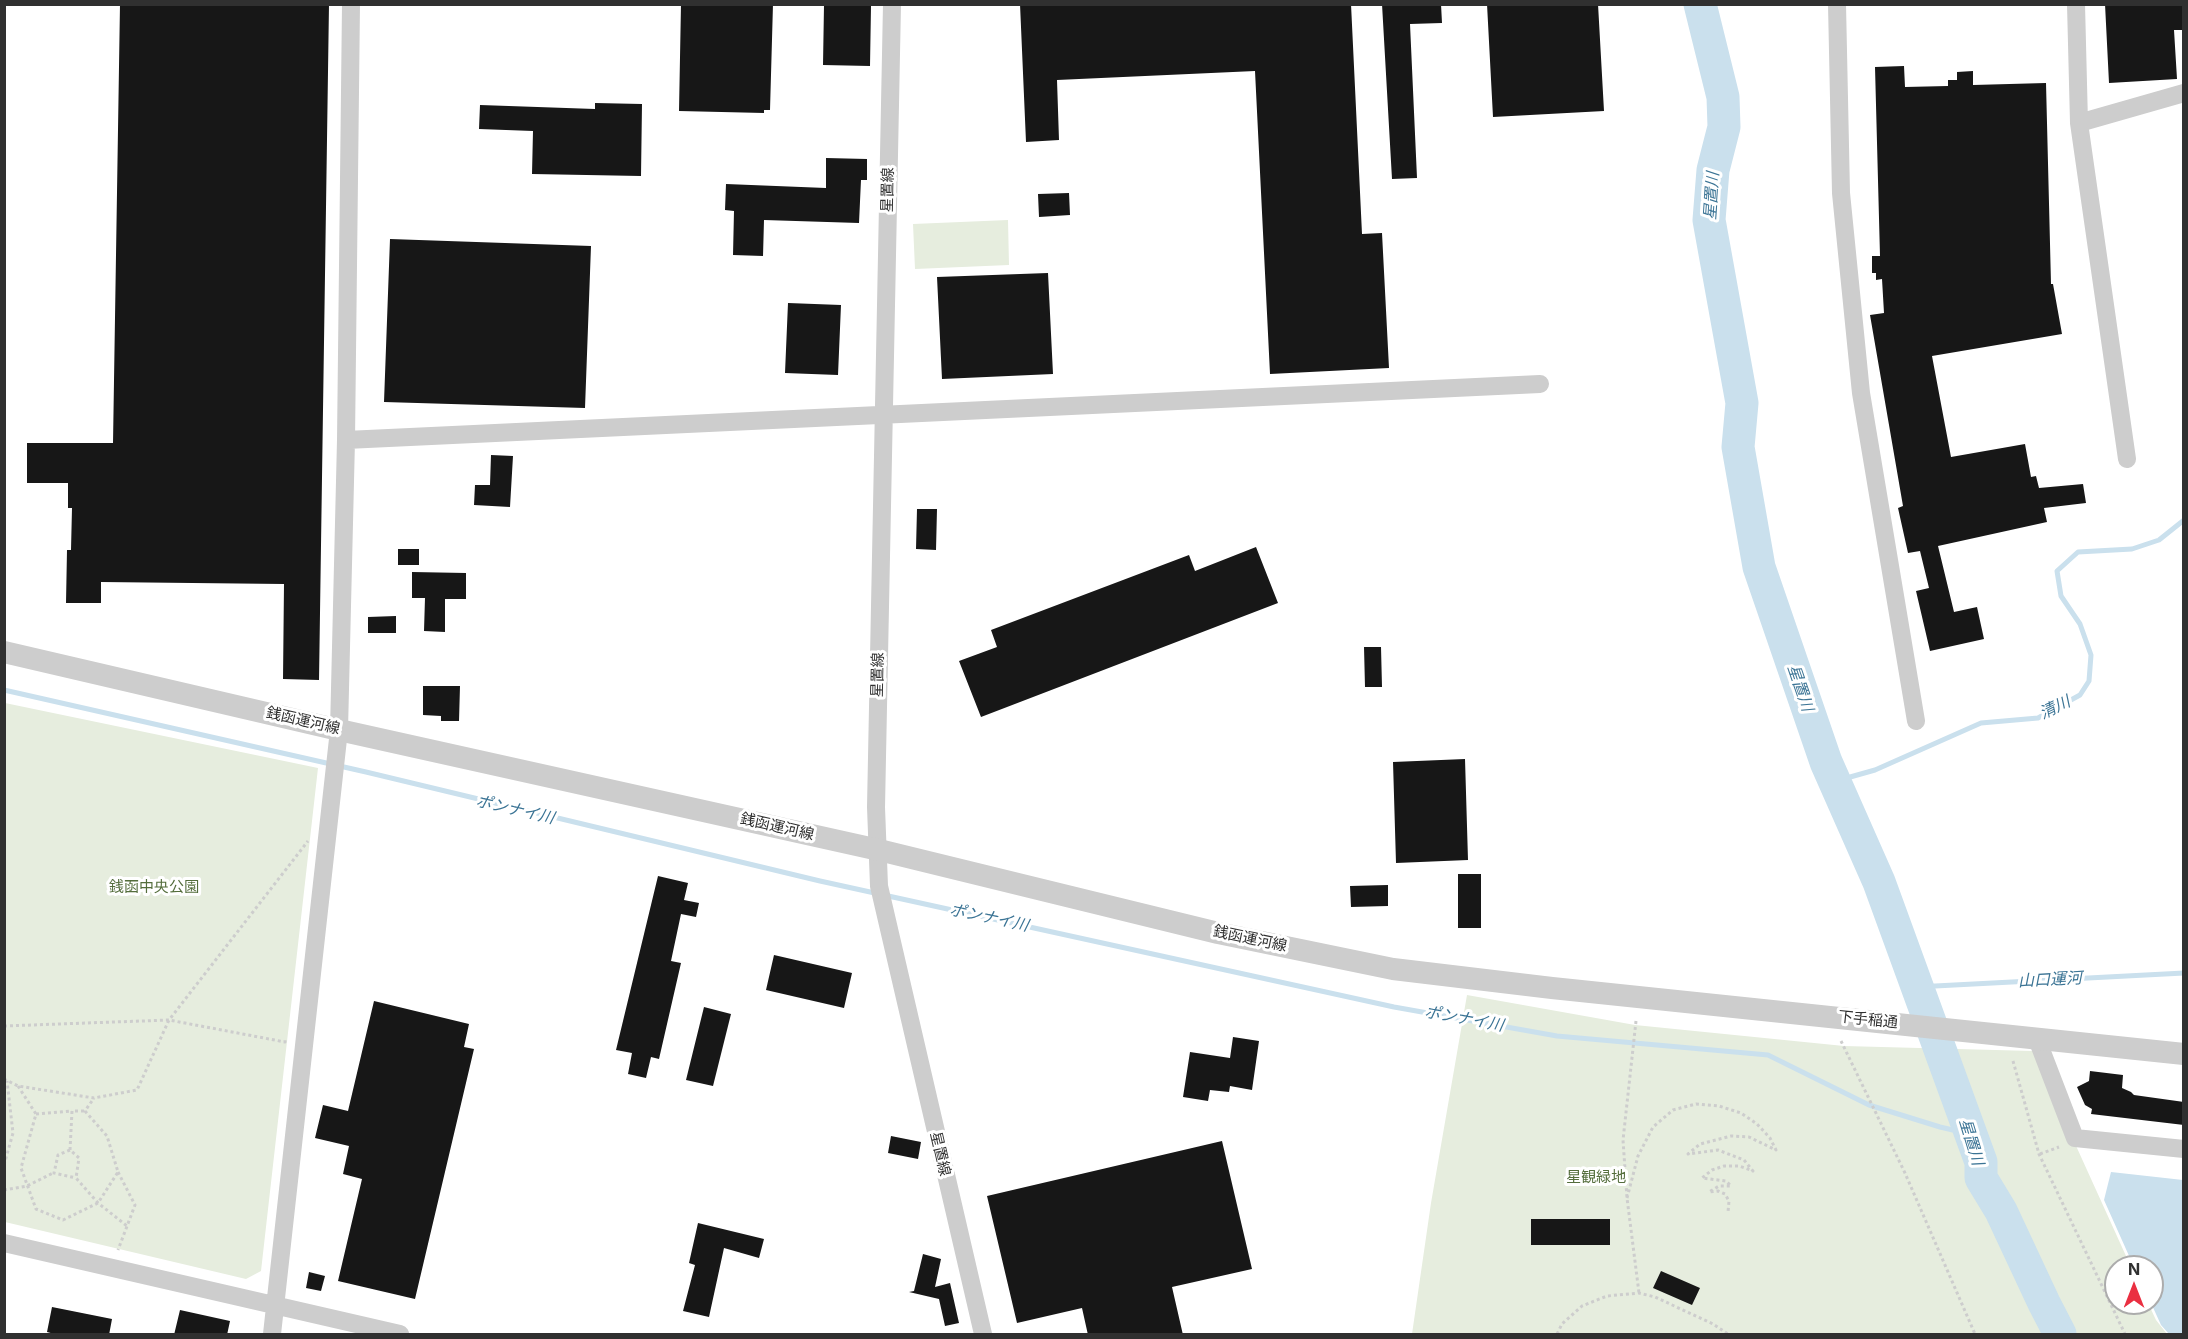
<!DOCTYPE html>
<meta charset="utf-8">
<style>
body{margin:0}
#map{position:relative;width:2188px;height:1339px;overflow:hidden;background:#fff;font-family:Inter,sans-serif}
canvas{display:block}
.frame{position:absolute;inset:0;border:6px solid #303030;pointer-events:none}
.north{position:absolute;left:2104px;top:1255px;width:60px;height:60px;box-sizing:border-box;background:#fff;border:2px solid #acacac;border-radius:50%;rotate:0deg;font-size:16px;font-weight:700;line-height:24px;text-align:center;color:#303030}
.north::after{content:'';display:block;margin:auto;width:21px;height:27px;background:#ea2f41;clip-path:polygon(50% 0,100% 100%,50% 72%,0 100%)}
</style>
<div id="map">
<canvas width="2188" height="1339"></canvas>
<div class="frame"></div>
<div class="north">N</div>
</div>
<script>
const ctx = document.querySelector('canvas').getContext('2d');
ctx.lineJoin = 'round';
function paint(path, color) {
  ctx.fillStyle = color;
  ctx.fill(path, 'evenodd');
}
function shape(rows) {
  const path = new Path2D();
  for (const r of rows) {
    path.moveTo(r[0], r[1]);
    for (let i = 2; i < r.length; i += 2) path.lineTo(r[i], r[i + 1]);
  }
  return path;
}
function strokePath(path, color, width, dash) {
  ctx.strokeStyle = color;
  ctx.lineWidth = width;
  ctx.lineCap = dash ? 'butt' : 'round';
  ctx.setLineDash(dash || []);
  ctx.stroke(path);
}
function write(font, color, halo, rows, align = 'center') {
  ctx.font = font + ' Inter,"Noto Sans JP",sans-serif';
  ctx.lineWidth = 6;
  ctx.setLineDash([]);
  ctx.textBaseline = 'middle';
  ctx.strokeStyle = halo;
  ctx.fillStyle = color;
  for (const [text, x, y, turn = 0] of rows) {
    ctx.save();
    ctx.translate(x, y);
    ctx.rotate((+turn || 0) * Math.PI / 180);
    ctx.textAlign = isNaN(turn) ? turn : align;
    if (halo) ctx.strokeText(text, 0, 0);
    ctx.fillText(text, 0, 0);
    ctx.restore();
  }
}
const green = shape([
 [1008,220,1009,265,915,269,913,224],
 [5,703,318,768,261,1271,246,1279,5,1222],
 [1467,995,1635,1025,1844,1046,2033,1051,2131,1267,2116,1267,2116,1303,2148,1303,2156,1320,2167,1334,1412,1334,1431,1203]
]);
const water = shape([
 [2111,1172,2183,1180,2183,1334,2169,1334,2161,1325,2151,1303,2152,1267,2134,1267,2104,1200]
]);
const stream = shape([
 [4,690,366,772,820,881,1394,1007,1557,1036,1768,1055,1869,1105,1940,1127,1970,1134],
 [1836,781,1875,770,1981,723,2038,718,2080,695,2089,681,2091,655,2080,624,2061,596,2057,571,2078,552,2132,549,2159,540,2184,520],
 [1916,987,2184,973]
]);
const river = shape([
 [1700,4,1723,97,1724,127,1713,170,1709,220,1742,403,1738,447,1759,567,1826,762,1879,882,1981,1162,1981,1178,2001,1211,2044,1303,2060,1334]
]);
const building = shape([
 [120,4,329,4,319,680,283,679,284,584,101,582,101,603,66,603,67,550,71,550,72,508,68,508,68,483,27,483,27,443,113,443],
 [681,4,773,4,770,110,764,110,764,113,679,111],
 [1020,4,1351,4,1362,234,1382,233,1389,368,1270,374,1255,71,1057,80,1059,140,1026,142],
 [1382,4,1441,4,1442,23,1410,24,1417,178,1392,179],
 [1487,4,1598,4,1604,111,1493,117],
 [2105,4,2184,4,2184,30,2174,30,2177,79,2109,83],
 [824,5,871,6,870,66,823,65],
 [1904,66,1905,87,1948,86,1948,80,1957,80,1957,72,1973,71,1973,85,2046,83,2051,284,2053,284,2062,334,1932,356,1951,457,2025,444,2031,477,2036,476,2039,488,2083,484,2086,503,2044,508,2047,522,1938,546,1954,612,1977,607,1984,639,1930,651,1916,591,1929,588,1920,551,1908,553,1898,508,1903,506,1870,315,1884,313,1882,279,1876,280,1876,273,1872,273,1872,256,1880,256,1875,67],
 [595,103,642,104,641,176,532,174,533,131,479,129,480,105,595,109],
 [826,158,867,159,867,180,861,180,859,223,764,220,763,256,733,255,734,211,725,210,726,184,826,188],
 [1069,193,1070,215,1039,217,1038,194],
 [390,239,591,246,585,408,384,402],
 [1048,273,1053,374,942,379,937,277],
 [788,303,841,305,838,375,785,373],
 [491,455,513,456,510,507,474,505,475,485,490,485],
 [917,509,937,509,936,550,916,549],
 [1256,547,1278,603,981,717,959,661,997,647,991,630,1189,555,1195,571],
 [398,549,419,549,419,565,398,565],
 [412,572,466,573,466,599,445,599,445,632,424,631,425,598,412,598],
 [396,616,396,633,368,633,368,617],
 [1364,647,1381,647,1382,687,1365,687],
 [423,686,460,686,459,721,441,721,441,716,423,715],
 [1465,759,1468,860,1396,863,1393,762],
 [1458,874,1481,874,1481,928,1458,928],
 [658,876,688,883,684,900,699,903,696,917,681,914,671,961,681,963,659,1059,651,1057,646,1078,628,1074,632,1053,616,1050],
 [1388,885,1388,906,1351,907,1350,886],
 [774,955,852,973,844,1008,766,990],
 [374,1001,469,1024,464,1047,474,1049,415,1299,338,1281,362,1179,343,1174,349,1146,315,1138,323,1105,348,1111],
 [704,1007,731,1014,713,1086,686,1080],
 [1233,1037,1259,1041,1252,1090,1230,1086,1229,1092,1210,1090,1208,1101,1183,1097,1190,1052,1230,1058],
 [2090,1071,2123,1075,2122,1088,2131,1092,2134,1095,2184,1102,2184,1125,2091,1114,2092,1109,2085,1105,2077,1087,2089,1081],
 [891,1136,921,1142,918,1159,888,1153],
 [1222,1141,1252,1269,1172,1287,1183,1335,1088,1335,1082,1308,1017,1323,987,1196],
 [1531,1219,1610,1219,1610,1245,1531,1245],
 [698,1223,764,1239,759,1258,724,1248,709,1317,683,1311,695,1265,689,1263],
 [923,1254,941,1259,935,1287,950,1283,959,1323,945,1326,939,1299,909,1292,914,1291],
 [1661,1271,1700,1288,1692,1305,1653,1288],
 [309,1272,325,1276,321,1291,306,1288],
 [52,1307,112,1319,109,1335,58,1335,47,1332],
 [180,1310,230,1321,227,1335,174,1335]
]);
const path = shape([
 [1636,1021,1623,1140,1627,1198,1639,1293],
 [4,1026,169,1020,308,841],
 [1841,1041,1905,1173,1975,1334],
 [2013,1061,2039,1154,2125,1334],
 [4,1079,18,1086,94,1098,137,1090,169,1020,285,1042,285,1040],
 [18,1086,36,1114,21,1168,36,1209,63,1220,98,1203,118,1172,107,1136,85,1111,94,1098],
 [84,1111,72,1111,70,1150,79,1158,76,1178,98,1203,127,1226],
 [36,1114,72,1111],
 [70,1150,58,1155,54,1173,76,1178],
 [2040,1154,2059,1147],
 [4,1165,13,1133,7,1081],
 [118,1172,135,1205,118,1250],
 [4,1190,27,1186,53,1173],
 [1627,1198,1638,1156,1653,1127,1673,1110,1696,1104,1719,1106,1741,1113,1757,1124,1770,1138,1776,1150,1749,1137,1731,1136,1700,1144,1688,1154,1718,1150,1744,1160,1753,1171,1739,1166,1724,1166,1712,1170,1702,1178,1726,1181,1731,1186,1719,1186,1709,1192,1718,1191,1725,1194,1729,1201,1728,1212],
 [1557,1334,1562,1324,1582,1306,1607,1296,1639,1293,1655,1297,1713,1324,1728,1334]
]);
const minor = shape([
 [892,4,876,807,879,886,983,1334],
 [1837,4,1841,193,1861,393,1916,721],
 [2076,4,2079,123,2127,459],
 [2079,123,2184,93],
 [346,440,1540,384],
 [2037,1039,2075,1138,2184,1149],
 [4,1243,400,1334],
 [272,1334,339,730,346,440,351,4]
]);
const tertiary = shape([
 [4,652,339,730,879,850,1218,933,1393,969,1552,988,2184,1054]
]);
const streetNames = [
 ["星置線",888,190,-89],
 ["星置線",878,675,-89],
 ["銭函運河線",303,721,13],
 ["銭函運河線",777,827,13],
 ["銭函運河線",1250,939,12],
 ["下手稲通",1868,1020,6],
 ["星置線",940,1154,77]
];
const parkNames = [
 ["銭函中央公園",154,887],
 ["星観緑地",1596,1177]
];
const waterNames = [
 ["星置川",1712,196,-86],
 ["星置川",1800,688,71],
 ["清川",2055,708,-26],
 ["ポンナイ川",515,810,13],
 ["ポンナイ川",989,918,12],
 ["山口運河",2050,980,-3],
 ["ポンナイ川",1464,1019,10],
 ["星置川",1971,1142,73]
];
paint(green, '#e6edde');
paint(water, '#cae0ed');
strokePath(stream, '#cae0ed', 5);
strokePath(river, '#cae0ed', 33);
paint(building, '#171717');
strokePath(path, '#cdcdcd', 3, [3, 3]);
strokePath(minor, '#cdcdcd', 18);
strokePath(tertiary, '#cdcdcd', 22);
write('15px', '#303030', '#fff', streetNames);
write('15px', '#546d3c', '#fff', parkNames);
write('italic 16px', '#3b7495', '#fff', waterNames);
</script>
